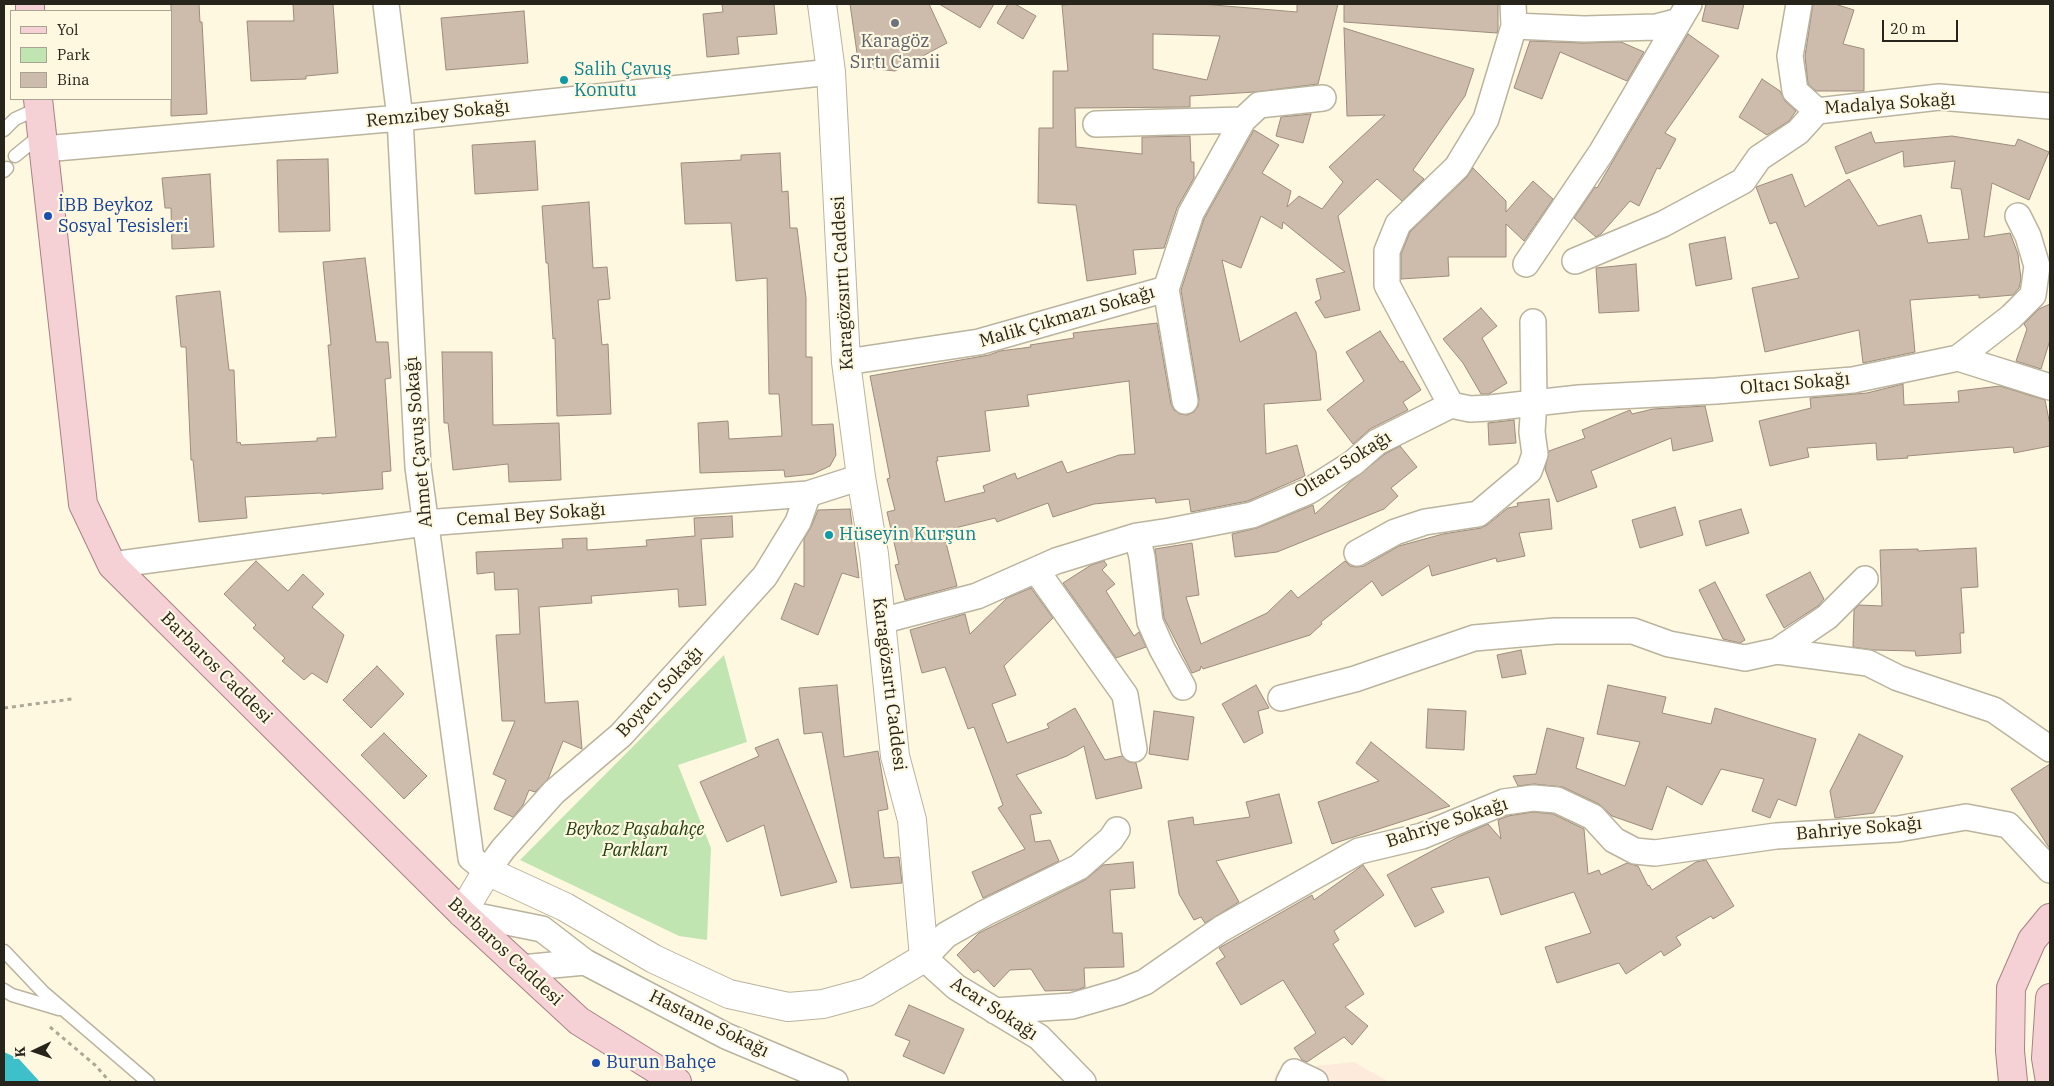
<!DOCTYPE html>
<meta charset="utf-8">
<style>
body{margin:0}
#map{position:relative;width:2054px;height:1086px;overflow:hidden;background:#fff8e1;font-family:"IBM Plex Serif",serif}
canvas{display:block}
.frame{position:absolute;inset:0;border:5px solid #26241b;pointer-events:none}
.legend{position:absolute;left:10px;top:10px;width:162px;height:90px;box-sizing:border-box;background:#fff8e1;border:1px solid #a8a392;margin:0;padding:6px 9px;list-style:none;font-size:15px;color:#26241b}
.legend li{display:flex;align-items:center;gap:10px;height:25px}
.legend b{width:25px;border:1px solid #a8a392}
.north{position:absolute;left:10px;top:1026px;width:50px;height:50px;-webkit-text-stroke:4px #fff8e1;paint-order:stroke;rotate:267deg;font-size:14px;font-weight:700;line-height:20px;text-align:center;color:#26241b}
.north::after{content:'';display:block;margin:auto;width:18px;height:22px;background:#26241b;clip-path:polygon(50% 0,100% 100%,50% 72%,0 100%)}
.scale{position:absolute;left:1882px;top:20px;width:76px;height:22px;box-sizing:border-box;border:2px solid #26241b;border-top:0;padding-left:6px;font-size:15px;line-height:18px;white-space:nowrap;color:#26241b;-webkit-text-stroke:4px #fff8e1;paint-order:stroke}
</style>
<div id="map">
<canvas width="2054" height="1086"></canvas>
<div class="frame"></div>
<ul class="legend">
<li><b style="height:6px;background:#f5d1d6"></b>Yol</li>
<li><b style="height:14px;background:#c0e5b1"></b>Park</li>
<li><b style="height:14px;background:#cdbbab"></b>Bina</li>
</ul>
<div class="north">K</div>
<div class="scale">20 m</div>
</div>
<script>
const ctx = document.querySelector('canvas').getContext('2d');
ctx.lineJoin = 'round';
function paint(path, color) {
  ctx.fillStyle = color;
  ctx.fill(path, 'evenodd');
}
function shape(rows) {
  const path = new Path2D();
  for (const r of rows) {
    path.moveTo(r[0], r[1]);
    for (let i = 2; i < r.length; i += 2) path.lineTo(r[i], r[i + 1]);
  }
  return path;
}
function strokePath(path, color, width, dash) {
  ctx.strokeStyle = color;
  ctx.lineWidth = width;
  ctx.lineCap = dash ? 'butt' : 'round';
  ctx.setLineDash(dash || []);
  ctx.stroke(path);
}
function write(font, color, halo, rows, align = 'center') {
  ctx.font = font + ' "IBM Plex Serif",serif';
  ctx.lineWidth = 4.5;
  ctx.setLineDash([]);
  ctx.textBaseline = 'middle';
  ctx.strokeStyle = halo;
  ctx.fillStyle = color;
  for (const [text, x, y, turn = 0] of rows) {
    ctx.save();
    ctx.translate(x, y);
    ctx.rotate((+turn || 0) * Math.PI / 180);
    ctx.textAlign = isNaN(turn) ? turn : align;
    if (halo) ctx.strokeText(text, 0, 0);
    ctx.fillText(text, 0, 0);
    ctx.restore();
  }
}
const medical = shape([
 [1354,1062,1389,1082,1272,1082,1278,1070]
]);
const green = shape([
 [724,655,747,742,678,765,711,848,707,940,679,936,520,860]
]);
const water = shape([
 [4,1052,19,1059,40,1082,4,1082]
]);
const building = shape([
 [171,4,199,4,200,22,202,22,207,114,171,116,171,4],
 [293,4,333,4,338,73,306,76,306,79,251,81,247,21,294,21,293,4],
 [722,4,774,4,777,34,737,37,739,54,707,57,703,14,723,12,722,4],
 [850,4,929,4,947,43,895,71,859,67,850,4],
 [939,4,994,4,980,28,939,4],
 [1008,4,1015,4,1036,16,1023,39,997,23,1008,4],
 [1077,4,1202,4,1297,12,1297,4,1338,4,1318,84,1255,92,1190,96,1190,107,1075,108,1076,147,1142,154,1142,137,1190,136,1191,162,1194,162,1194,178,1177,208,1164,248,1133,250,1136,274,1087,281,1076,205,1038,203,1039,128,1053,128,1053,71,1068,71,1062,5,1077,4],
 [1153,34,1220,36,1207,80,1153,69,1153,34],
 [1344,4,1498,4,1498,29,1497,33,1344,22,1344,4],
 [1706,4,1744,4,1738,29,1702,21,1706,4],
 [1813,4,1835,4,1854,10,1843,44,1864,49,1864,91,1816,91,1808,84,1805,56,1813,4],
 [524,11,528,63,446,70,441,18,524,11],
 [1344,28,1474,69,1465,96,1413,170,1424,179,1402,201,1377,179,1338,216,1360,310,1325,318,1315,302,1321,299,1316,279,1345,272,1283,222,1282,229,1261,216,1241,268,1222,260,1240,342,1296,312,1316,352,1321,400,1264,404,1266,454,1297,445,1305,476,1248,501,1191,512,1189,499,1156,503,1155,498,1094,504,1053,517,1048,503,997,522,995,518,943,531,957,586,905,600,895,565,899,564,887,512,895,510,887,479,890,478,870,376,989,355,1000,351,1031,347,1030,345,1074,338,1073,333,1157,323,1171,404,1174,410,1180,414,1187,415,1194,412,1198,406,1199,399,1181,290,1204,219,1254,130,1279,145,1262,173,1291,191,1287,207,1299,196,1322,209,1343,182,1329,167,1385,115,1347,116,1344,28],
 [1129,381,1135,454,1119,455,1067,473,1062,461,1017,479,1015,473,983,486,985,492,945,502,936,461,938,461,937,457,990,451,985,411,1029,406,1027,395,1129,381],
 [1688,34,1719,56,1665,133,1676,139,1660,169,1657,168,1639,206,1630,201,1601,234,1596,237,1574,218,1595,187,1597,188,1688,34],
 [1530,41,1583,43,1621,42,1644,52,1627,81,1560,52,1542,99,1514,88,1530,41],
 [1762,79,1780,91,1785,101,1796,111,1789,121,1767,135,1739,117,1762,79],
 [1311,114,1303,143,1276,136,1281,117,1311,114],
 [1871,132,1875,143,1952,136,2015,146,2018,139,2049,152,2029,200,1992,183,1984,237,2010,233,2018,254,2021,279,2019,288,2013,295,1979,298,1979,295,1910,300,1915,352,1863,363,1859,330,1765,352,1752,288,1799,278,1776,222,1770,224,1756,187,1792,174,1805,207,1849,179,1878,226,1921,215,1928,243,1969,239,1961,189,1951,188,1955,161,1904,167,1903,151,1846,174,1835,147,1871,132],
 [535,141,538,190,475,194,472,145,535,141],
 [780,153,782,192,788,191,790,228,797,228,806,298,806,357,812,357,812,425,833,424,836,455,830,466,813,474,785,477,784,470,700,473,698,423,728,421,729,439,782,436,779,394,769,394,767,278,736,281,731,223,685,224,681,163,741,160,741,155,780,153],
 [328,159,330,231,279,232,277,160,328,159],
 [1473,168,1506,201,1506,212,1533,181,1553,199,1524,241,1506,224,1506,257,1448,257,1449,276,1401,279,1401,254,1410,232,1467,177,1473,168],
 [210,174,214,247,172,249,171,208,165,208,162,178,210,174],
 [589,202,593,268,607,267,610,299,598,300,602,345,608,344,611,414,557,416,555,338,553,339,548,263,546,263,542,206,589,202],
 [1725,237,1732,279,1696,286,1689,244,1725,237],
 [365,258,376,342,388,342,391,378,385,379,391,471,382,472,383,489,322,494,321,493,245,497,247,518,199,522,193,460,191,460,186,347,181,347,176,296,220,291,229,370,234,370,237,443,240,442,241,445,317,441,317,438,336,437,328,345,331,345,323,262,365,258],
 [1636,264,1639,311,1599,313,1596,268,1636,264],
 [2050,304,2050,340,2041,369,2016,361,2027,329,2024,324,2039,309,2050,304],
 [1481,308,1497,326,1482,338,1507,383,1489,394,1481,394,1463,363,1443,339,1481,308],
 [1380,331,1400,362,1403,361,1421,390,1403,402,1408,410,1370,429,1353,444,1327,410,1364,381,1346,352,1380,331],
 [442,352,492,352,493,425,559,423,561,480,509,482,508,464,453,470,448,423,444,423,442,352],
 [1903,384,1904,405,1959,402,1958,391,2000,386,2045,400,2050,425,2050,446,2014,453,2013,447,1907,456,1908,458,1877,460,1876,443,1807,448,1809,457,1770,466,1759,421,1811,408,1810,398,1867,393,1903,384],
 [1705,406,1713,441,1673,451,1671,438,1591,471,1597,487,1557,502,1545,469,1549,451,1585,438,1582,430,1630,410,1632,414,1653,409,1705,406],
 [1514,420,1516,443,1489,445,1488,423,1514,420],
 [1400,446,1417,467,1391,488,1398,496,1384,509,1277,552,1235,557,1232,534,1257,528,1313,505,1315,514,1350,482,1385,454,1400,446],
 [1549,499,1552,529,1519,533,1525,556,1497,562,1496,558,1432,576,1429,565,1382,596,1372,581,1321,622,1322,624,1310,635,1203,669,1201,666,1200,670,1192,673,1164,618,1155,549,1192,543,1199,595,1186,597,1201,644,1267,613,1291,590,1298,598,1345,561,1350,566,1356,567,1364,566,1399,546,1443,534,1481,528,1487,525,1508,508,1518,506,1517,503,1549,499],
 [1675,507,1683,535,1640,548,1632,520,1675,507],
 [850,509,859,578,842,573,818,635,781,619,795,583,804,587,804,539,811,527,818,510,850,509],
 [1741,509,1749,533,1706,546,1699,521,1741,509],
 [732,516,733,537,701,539,706,605,679,607,678,589,591,596,592,603,539,607,545,703,578,701,582,749,563,741,548,779,535,792,529,790,523,805,513,817,494,809,506,780,493,774,515,721,502,721,496,635,520,634,518,589,495,590,494,572,477,574,476,552,563,548,562,539,587,538,587,550,647,546,646,540,695,536,694,518,732,516],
 [1976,548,1978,587,1961,588,1964,633,1960,633,1961,653,1916,656,1915,651,1873,650,1853,647,1854,610,1859,605,1882,606,1880,550,1918,549,1918,551,1976,548],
 [256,561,288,591,303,574,324,594,312,607,344,635,327,683,312,673,304,680,282,661,285,658,253,628,256,625,224,594,256,561],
 [1104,561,1107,565,1102,570,1115,584,1106,591,1134,636,1139,632,1146,647,1116,658,1063,583,1091,565,1104,561],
 [1810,572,1824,599,1818,606,1784,628,1766,595,1810,572],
 [1715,582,1745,640,1740,643,1723,639,1699,590,1715,582],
 [1031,588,1053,618,1004,666,1016,695,992,704,1007,743,1049,728,1047,724,1075,708,1105,760,1122,756,1129,762,1136,763,1142,788,1096,799,1084,746,1067,756,1016,775,1042,813,1030,815,1035,842,1050,840,1059,861,983,898,972,872,1025,849,998,808,1003,805,974,727,968,729,945,667,922,673,910,630,965,614,970,634,1007,598,1031,588],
 [1521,650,1526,674,1502,678,1497,655,1521,650],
 [377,666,404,694,371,728,343,700,377,666],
 [837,685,844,757,878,751,888,809,878,811,884,858,899,857,902,883,851,888,822,732,804,734,799,688,837,685],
 [1256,685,1269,708,1258,711,1263,733,1244,743,1222,704,1256,685],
 [1608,685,1666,697,1662,713,1711,724,1715,708,1816,739,1796,806,1778,799,1770,818,1752,811,1764,779,1721,769,1702,805,1667,786,1652,830,1612,816,1599,804,1563,787,1534,784,1518,786,1513,776,1536,774,1547,728,1584,738,1576,768,1625,786,1640,742,1597,734,1608,685],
 [1428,709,1466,711,1464,750,1426,748,1428,709],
 [1154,711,1194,717,1188,760,1149,754,1154,711],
 [384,733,427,776,404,799,361,755,384,733],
 [1859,734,1903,756,1874,813,1835,818,1830,791,1859,734],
 [778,739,837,882,781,896,764,825,727,842,700,782,759,756,755,748,778,739],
 [1371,742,1450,806,1332,844,1318,802,1379,781,1356,763,1371,742],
 [2050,764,2050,849,2011,789,2050,764],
 [1279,794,1292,843,1216,861,1239,902,1205,923,1201,917,1194,920,1179,894,1168,821,1193,817,1194,825,1250,817,1246,802,1279,794],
 [1533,812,1553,814,1584,829,1588,874,1599,870,1601,875,1627,863,1638,866,1648,886,1649,885,1652,890,1696,862,1706,860,1734,906,1713,919,1711,916,1676,937,1681,945,1664,956,1661,951,1626,974,1619,963,1557,983,1545,947,1591,933,1574,892,1501,915,1489,877,1431,888,1444,912,1415,927,1387,875,1458,837,1488,824,1501,839,1498,820,1508,816,1533,812],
 [1133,862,1135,888,1110,890,1113,933,1122,933,1124,967,1084,968,1085,987,1077,990,1045,991,1031,969,1010,970,994,987,978,970,974,973,957,955,979,933,1085,880,1103,865,1133,862],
 [1363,865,1384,895,1334,931,1339,940,1333,944,1364,994,1345,1007,1368,1026,1352,1045,1344,1037,1307,1062,1302,1060,1294,1048,1316,1033,1283,980,1241,1005,1216,963,1225,957,1219,948,1312,895,1314,900,1363,865],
 [909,1005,964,1029,944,1074,903,1056,910,1041,895,1035,909,1005]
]);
const path = shape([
 [4,708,72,699],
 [50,1027,95,1065,110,1082]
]);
const service = shape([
 [4,130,15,119,39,108],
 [15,156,42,134],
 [4,171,7,168],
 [4,951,43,992,148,1082],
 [4,990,12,995,59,1009]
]);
const minor = shape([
 [386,4,400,118,418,467,471,858,487,871,503,849,554,792,621,735,765,576,798,522,808,494],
 [1799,4,1790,56,1795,91,1817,111,1939,97,2050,106],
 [1679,21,1689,4],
 [1514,26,1584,29,1656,27,1679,21,1601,153,1526,264],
 [1096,124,1243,120],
 [44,149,400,118,831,72],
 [1575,261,1663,224,1743,181,1759,158,1798,132,1817,111],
 [1166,289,1185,401],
 [1958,358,2011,317,2033,295,2037,266,2028,236,2018,216],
 [846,362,979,342,1166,289,1191,213,1243,120,1259,105,1323,98],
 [1451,405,1387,285,1387,251,1398,224,1457,167,1486,119,1514,26,1513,4],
 [1137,536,1142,557,1150,622,1162,649,1183,687],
 [1357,553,1395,532,1425,522,1478,514,1529,471,1535,454,1532,432,1534,402,1533,322],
 [112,565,425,523,808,494,861,477],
 [1036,570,1125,695,1134,749],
 [881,621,977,596,1056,561,1137,536,1170,531,1252,515,1309,491,1353,463,1377,442,1451,405,1470,409,1490,408,1579,398,1716,391,1853,380,1958,358,2050,387],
 [1777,651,1827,617,1865,579],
 [1281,698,1355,679,1474,638,1555,631,1633,631,1669,644,1745,658,1777,651,1868,663,1898,678,1994,710,2050,749],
 [462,913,542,929,585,962,726,1036,835,1082],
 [521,968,585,962],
 [995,1011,1072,1006,1120,992,1145,982,1221,929,1359,851,1422,836,1504,802,1533,798,1557,800,1593,817,1614,840,1635,851,1655,853,1776,836,1898,829,1966,817,2008,825,2050,870],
 [1083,1082,1039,1037,956,987,924,958,946,935,985,913,1079,867,1111,839,1117,830],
 [1289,1082,1294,1072,1315,1082]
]);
const tertiary = shape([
 [462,913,487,871,565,907,654,959,729,994,788,1007,823,1004,867,992,924,958,912,820,895,756,874,554,861,477,846,362,831,72,822,4]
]);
const primary = shape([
 [30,4,30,11],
 [38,99,83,504,112,565,462,913,579,1021,677,1082],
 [2013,1082,2010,1051,2011,988,2032,940,2050,918],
 [2050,1082,2046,1058,2050,998]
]);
const markers = [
 [895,23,5,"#6b7280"],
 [564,80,5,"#0f9aa8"],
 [48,216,5,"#1a4fb4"],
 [829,535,5,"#0f9aa8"],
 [596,1063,5,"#1a4fb4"]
];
const worshipNames = [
 ["Karagöz",895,42],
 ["Sırtı Camii",895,63]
];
const cultureNames = [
 ["Salih Çavuş",574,70],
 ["Konutu",574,91],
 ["Hüseyin Kurşun",839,535]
];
const streetNames = [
 ["Madalya Sokağı",1890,104,-4],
 ["Remzibey Sokağı",438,114,-6],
 ["Karagözsırtı Caddesi",843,283,-93],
 ["Malik Çıkmazı Sokağı",1067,317,-16],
 ["Oltacı Sokağı",1795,384,-5],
 ["Ahmet Çavuş Sokağı",419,442,-95],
 ["Oltacı Sokağı",1343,465,-32],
 ["Cemal Bey Sokağı",531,515,-4],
 ["Barbaros Caddesi",216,668,45],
 ["Karagözsırtı Caddesi",889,684,83],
 ["Boyacı Sokağı",660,692,-47],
 ["Bahriye Sokağı",1447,823,-18],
 ["Bahriye Sokağı",1859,829,-5],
 ["Barbaros Caddesi",505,952,43],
 ["Acar Sokağı",994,1009,33],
 ["Hastane Sokağı",709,1024,26]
];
const transitNames = [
 ["İBB Beykoz",58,206],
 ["Sosyal Tesisleri",58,227],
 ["Burun Bahçe",606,1063]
];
const parkNames = [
 ["Beykoz Paşabahçe",635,830],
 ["Parkları",635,851]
];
paint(medical, '#fdeada');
paint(green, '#c0e5b1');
paint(water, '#3dc0ca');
paint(building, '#cdbbab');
strokePath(building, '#9d8c7d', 1);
strokePath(service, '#bab39e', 15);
strokePath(minor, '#bab39e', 28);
strokePath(tertiary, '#bab39e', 30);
strokePath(primary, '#a88183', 30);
strokePath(path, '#aca796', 3, [4, 4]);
strokePath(service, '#fff', 12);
strokePath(minor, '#fff', 25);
strokePath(tertiary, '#fff', 28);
strokePath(primary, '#f5d1d6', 28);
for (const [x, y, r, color] of markers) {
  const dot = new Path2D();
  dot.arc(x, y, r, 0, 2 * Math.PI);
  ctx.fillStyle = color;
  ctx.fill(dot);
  strokePath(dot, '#fff8e1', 2);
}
write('18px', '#5b616d', '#fff8e1', worshipNames);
write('18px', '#0d838f', '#fff8e1', cultureNames, 'left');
write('18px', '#26241b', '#fff8e1', streetNames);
write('18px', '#164399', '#fff8e1', transitNames, 'left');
write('italic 18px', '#214110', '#fff8e1', parkNames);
</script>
